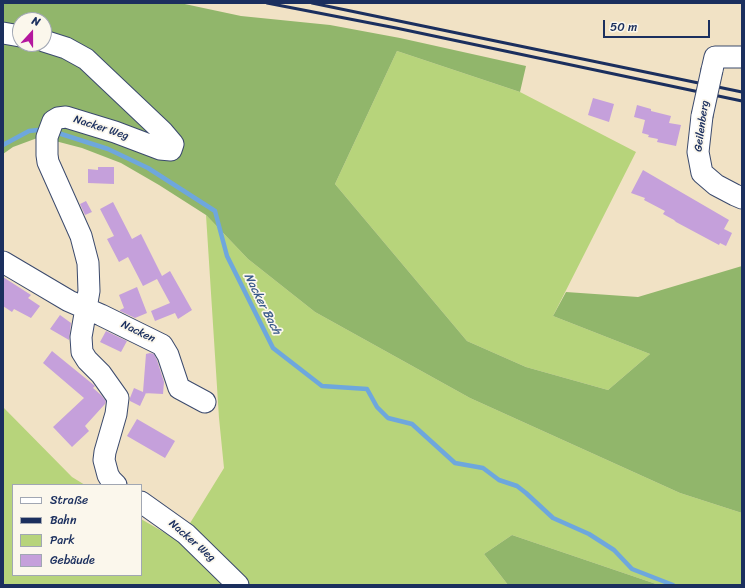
<!DOCTYPE html>
<meta charset="utf-8">
<style>
body{margin:0}
#map{position:relative;width:745px;height:588px;overflow:hidden;background:#f1e2c5;font-family:Sriracha,sans-serif}
canvas{display:block}
.frame{position:absolute;inset:0;border:4px solid #1b2f5e;pointer-events:none}
.legend{position:absolute;left:12px;top:484px;width:130px;height:92px;box-sizing:border-box;background:#fbf7ec;border:1px solid #a1a7b3;margin:0;padding:5px 7px;list-style:none;font-size:12px;color:#1b2f5e}
.legend li{display:flex;align-items:center;gap:8px;height:20px}
.legend b{width:20px;border:1px solid #a1a7b3}
.north{position:absolute;left:12px;top:12px;width:40px;height:40px;box-sizing:border-box;background:#fbf7ec;border:1px solid #a1a7b3;border-radius:50%;rotate:21deg;font-size:11px;font-weight:700;line-height:16px;text-align:center;color:#1b2f5e}
.north::after{content:'';display:block;margin:auto;width:14px;height:18px;background:#b5179e;clip-path:polygon(50% 0,100% 100%,50% 72%,0 100%)}
.scale{position:absolute;left:603px;top:20px;width:107px;height:18px;box-sizing:border-box;border:2px solid #1b2f5e;border-top:0;padding-left:5px;font-size:12px;line-height:14px;white-space:nowrap;color:#1b2f5e;-webkit-text-stroke:3px #fbf7ec;paint-order:stroke}
</style>
<div id="map">
<canvas width="745" height="588"></canvas>
<div class="frame"></div>
<ul class="legend">
<li><b style="height:5px;background:#fff"></b>Straße</li>
<li><b style="height:5px;background:#1b2f5e"></b>Bahn</li>
<li><b style="height:11px;background:#b7d47b"></b>Park</li>
<li><b style="height:11px;background:#c5a0db"></b>Gebäude</li>
</ul>
<div class="north">N</div>
<div class="scale">50 m</div>
</div>
<script>
const ctx = document.querySelector('canvas').getContext('2d');
ctx.lineJoin = 'round';
function paint(path, color) {
  ctx.fillStyle = color;
  ctx.fill(path, 'evenodd');
}
function shape(rows) {
  const path = new Path2D();
  for (const r of rows) {
    path.moveTo(r[0], r[1]);
    for (let i = 2; i < r.length; i += 2) path.lineTo(r[i], r[i + 1]);
  }
  return path;
}
function strokePath(path, color, width, dash) {
  ctx.strokeStyle = color;
  ctx.lineWidth = width;
  ctx.lineCap = dash ? 'butt' : 'round';
  ctx.setLineDash(dash || []);
  ctx.stroke(path);
}
function write(font, color, halo, rows, align = 'center') {
  ctx.font = font + ' Sriracha,sans-serif';
  ctx.lineWidth = 3.5;
  ctx.setLineDash([]);
  ctx.textBaseline = 'middle';
  ctx.strokeStyle = halo;
  ctx.fillStyle = color;
  for (const [text, x, y, turn = 0] of rows) {
    ctx.save();
    ctx.translate(x, y);
    ctx.rotate((+turn || 0) * Math.PI / 180);
    ctx.textAlign = isNaN(turn) ? turn : align;
    if (halo) ctx.strokeText(text, 0, 0);
    ctx.fillText(text, 0, 0);
    ctx.restore();
  }
}
const green = shape([
 [397,51,520,92,636,152,553,316,650,354,608,390,526,367,467,341,335,184],
 [206,215,248,259,315,312,470,398,680,493,742,513,742,585,659,585,512,535,484,554,508,585,3,585,3,407,72,477,85,485,13,485,13,575,141,575,141,519,179,541,224,468,219,418]
]);
const forest = shape([
 [3,3,180,3,241,16,330,25,400,38,526,66,520,92,397,51,335,184,467,341,526,367,608,390,650,354,553,316,566,292,638,297,742,266,742,513,680,493,470,398,315,312,248,259,206,215,159,185,121,163,82,148,40,137,13,147,3,154],
 [20,20,44,20,44,44,20,44],
 [512,535,659,585,508,585,484,554]
]);
const stream = shape([
 [55,132,108,149,148,168,215,211,227,256,273,348,322,386,367,389,377,407,388,418,412,424,455,463,483,468,499,480,517,486,526,493,553,518,589,534,614,550,632,569,673,585],
 [3,145,29,131,38,130]
]);
const building = shape([
 [593,98,614,104,609,122,588,115],
 [637,105,651,109,651,111,671,116,669,123,681,125,676,146,657,142,658,139,648,137,649,135,642,133,645,120,634,117],
 [98,167,114,167,114,184,88,183,88,169,98,170],
 [643,170,729,220,724,229,732,233,726,246,720,243,719,245,676,222,674,220,663,214,665,211,644,200,645,198,631,193],
 [86,201,92,212,85,215,80,204],
 [113,202,132,239,141,234,162,276,170,271,192,310,178,319,175,313,155,321,151,311,170,303,157,279,143,286,128,257,119,262,107,239,114,236,100,209],
 [3,277,31,295,28,298,40,306,31,318,14,309,12,312,3,306],
 [137,287,147,313,135,318,120,311,120,310,124,308,119,295],
 [60,315,71,323,69,340,50,329],
 [106,331,127,341,121,352,100,342],
 [52,351,95,386,93,388,101,395,106,401,105,404,85,426,89,431,72,447,53,427,84,398,43,363],
 [150,353,154,354,157,360,164,382,163,394,144,393,146,393,140,406,130,401,130,398,134,388,143,392,146,354],
 [137,419,175,441,165,458,127,436]
]);
const minor = shape([
 [3,33,20,36],
 [44,41,66,48,86,59,162,131,173,144,171,150,160,149,115,132,66,117,58,118,53,121,47,137,47,155,48,162,81,236,88,263,89,291,81,337,82,352,87,360,101,374,118,398,116,414,105,452,104,460,108,475,111,480,116,485],
 [712,70,715,57,742,57],
 [702,116,698,152,702,173,716,185,735,195,742,198],
 [3,262,69,301,101,315,162,345,168,355,179,388,205,402],
 [141,502,186,534,238,585]
]);
const rail = shape([
 [267,3,396,28,742,101],
 [312,3,742,92]
]);
const minorBridge = shape([
 [702,116,712,70]
]);
const streetNames = [
 ["Geilenberg",702,126,-82],
 ["Nacker Weg",101,128,18],
 ["Nacken",138,332,26],
 ["Nacker Weg",192,541,41]
];
const waterNames = [
 ["Nacker Bach",262,304,63]
];
paint(green, '#b7d47b');
paint(forest, '#91b66b');
strokePath(stream, '#6ea7dd', 4.5);
paint(building, '#c5a0db');
strokePath(minor, '#3b4a6d', 23);
strokePath(minor, '#fff', 21);
strokePath(rail, '#1b2f5e', 3);
strokePath(minorBridge, '#3b4a6d', 23, []);
strokePath(minorBridge, '#fff', 21);
write('11px', '#1b2f5e', '#fbf7ec', streetNames);
write('italic 12px', '#38598a', '#fbf7ec', waterNames);
</script>
